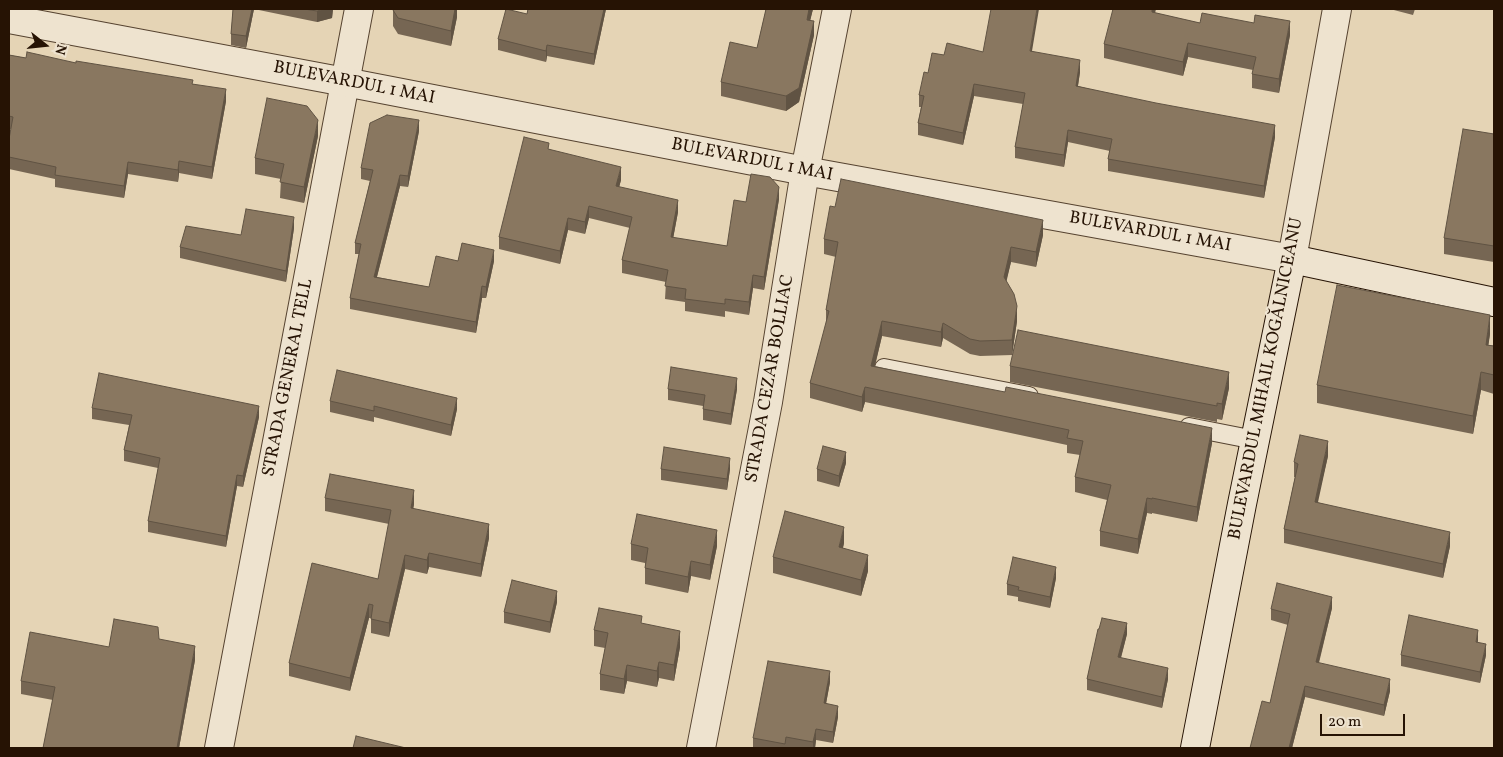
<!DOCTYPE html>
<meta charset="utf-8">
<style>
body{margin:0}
#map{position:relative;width:1503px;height:757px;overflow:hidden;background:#e5d4b5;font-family:Vollkorn,serif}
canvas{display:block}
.frame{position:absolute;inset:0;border:10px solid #261304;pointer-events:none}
.north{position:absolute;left:20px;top:20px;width:50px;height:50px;-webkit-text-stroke:4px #eee3cf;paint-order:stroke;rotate:106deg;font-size:14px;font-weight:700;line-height:20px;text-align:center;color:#261304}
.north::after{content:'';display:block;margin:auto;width:18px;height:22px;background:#261304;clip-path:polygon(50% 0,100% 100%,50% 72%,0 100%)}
.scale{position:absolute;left:1320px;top:714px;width:85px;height:22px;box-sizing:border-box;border:2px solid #261304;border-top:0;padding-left:6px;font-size:15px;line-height:18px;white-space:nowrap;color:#261304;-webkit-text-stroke:4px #eee3cf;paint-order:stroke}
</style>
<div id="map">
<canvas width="1503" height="757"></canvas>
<div class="frame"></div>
<div class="north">N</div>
<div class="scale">20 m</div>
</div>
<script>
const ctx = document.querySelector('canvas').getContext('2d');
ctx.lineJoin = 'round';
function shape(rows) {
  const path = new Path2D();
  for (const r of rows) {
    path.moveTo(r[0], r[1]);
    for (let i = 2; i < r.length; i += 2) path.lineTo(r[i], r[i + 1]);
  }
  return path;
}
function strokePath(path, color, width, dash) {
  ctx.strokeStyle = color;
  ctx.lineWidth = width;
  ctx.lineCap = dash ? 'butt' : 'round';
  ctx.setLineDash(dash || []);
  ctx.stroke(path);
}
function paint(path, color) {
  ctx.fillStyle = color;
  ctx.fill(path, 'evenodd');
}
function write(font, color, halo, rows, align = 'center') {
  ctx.font = font + ' Vollkorn,serif';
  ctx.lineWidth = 4.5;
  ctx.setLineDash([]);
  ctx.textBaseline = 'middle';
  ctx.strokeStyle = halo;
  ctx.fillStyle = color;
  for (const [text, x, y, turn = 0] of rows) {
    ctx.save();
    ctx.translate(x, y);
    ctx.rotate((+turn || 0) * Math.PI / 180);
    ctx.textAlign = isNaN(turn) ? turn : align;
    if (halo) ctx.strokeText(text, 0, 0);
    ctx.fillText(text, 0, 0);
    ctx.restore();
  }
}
const service = shape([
 [884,368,1029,396],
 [1189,427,1255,440]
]);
const minor = shape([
 [219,748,359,9],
 [701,748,768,402,805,171,837,9]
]);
const tertiary = shape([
 [9,19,345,82,805,171,1292,259,1337,9]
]);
const secondary = shape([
 [1195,748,1242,504,1292,259,1494,302]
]);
const wall = shape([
 [233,9,333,9,332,18,317,22,254,9,246,48,231,45,231,34],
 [457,9,457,17,451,46,398,34,393,26,393,10],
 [528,9,606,9,594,65,547,56,546,62,498,50,498,39,527,14],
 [766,9,813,9,810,20,814,35,799,102,786,111,721,96,721,82,757,48],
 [1390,9,1415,9,1413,15],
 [1155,13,1200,23,1290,35,1279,93,1252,88,1252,74,1253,70,1188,57,1183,76,1104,58,1104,44],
 [1032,51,1080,72,1078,86,1275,137,1264,198,1108,171,1108,159,1110,151,1068,142,1064,167,1015,158,1015,147,1023,104,974,96,963,145,918,135,918,123,921,107,919,107,919,95,928,73,944,55,983,52],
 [9,55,26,58,76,63,193,84,226,101,212,179,179,173,178,182,128,174,124,198,55,187,55,179,9,169,9,139,11,129,9,129],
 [419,131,408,187,400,186,377,277,429,287,458,261,494,261,486,298,482,298,476,333,350,309,350,298,359,254,355,254,355,243,370,181,361,179,361,168],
 [1494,134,1494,262,1444,254,1444,238],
 [318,136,304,203,280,198,281,179,255,174,255,158],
 [549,149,621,180,619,187,678,212,673,238,727,246,746,202,779,199,764,290,753,288,749,315,725,311,725,317,685,311,685,302,665,299,666,282,622,273,622,260,630,228,589,218,585,234,568,230,560,264,499,249,499,237],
 [294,228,286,282,180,258,180,247],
 [1043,235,1036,267,1011,262,1006,281,1017,321,1012,355,980,356,970,354,943,338,941,347,882,336,875,366,1212,443,1197,522,1152,513,1152,514,1147,513,1138,554,1100,546,1100,531,1107,500,1075,492,1075,477,1080,455,1067,453,1067,445,865,402,862,412,810,398,810,383,826,325,826,310,836,257,824,254,824,239],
 [1490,334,1488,345,1494,346,1494,394,1481,390,1473,434,1317,403,1317,385],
 [1010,366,1229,388,1222,420,1217,419,1217,422,1010,382],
 [668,389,737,389,731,425,703,420,703,406,668,400],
 [330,401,457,409,451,436,374,417,374,422,330,412],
 [92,408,259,417,243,487,237,486,226,547,148,532,148,521,158,468,124,461,124,450,129,425,92,419],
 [1328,456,1317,502,1450,546,1443,578,1284,543,1284,529,1295,477,1294,477,1294,462],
 [846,463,839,487,817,481,817,469],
 [661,469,730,469,727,490,661,480],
 [325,498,414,504,413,509,489,538,481,577,429,567,427,574,405,569,389,637,371,633,371,618,369,618,350,691,289,676,289,663,378,579,389,524,325,511],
 [844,543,843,548,868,571,861,596,773,573,773,557],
 [631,544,717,546,710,580,691,576,688,593,645,584,645,563,631,560],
 [1056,578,1050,608,1018,601,1018,597,1007,595,1007,584],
 [557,602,550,633,504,623,504,612],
 [1332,608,1319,663,1390,691,1384,716,1305,697,1292,748,1250,748,1270,703,1288,625,1271,620,1271,609],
 [642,624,680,647,674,681,659,678,657,687,627,681,624,694,600,690,600,674,605,648,594,646,594,630],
 [1099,629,1127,634,1121,658,1168,679,1162,708,1087,690,1087,679],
 [159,639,195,660,179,748,43,748,53,700,21,694,21,681,109,647],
 [1401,655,1486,655,1480,683,1401,666],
 [830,682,826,704,838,717,833,743,816,740,815,748,753,748,753,738]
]);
const shadedWall = shape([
 [252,9,254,9,246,48,246,36],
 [325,9,333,9,332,18,317,22,317,11],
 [455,9,457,9,457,17,451,46,451,31],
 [604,9,606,9,594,65,594,54],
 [809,9,813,9,807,34,807,20],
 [1037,9,1039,9,1030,63,1030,51],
 [1152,9,1156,9,1152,26],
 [814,21,814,35,799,102,786,111,786,96],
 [1290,21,1290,35,1279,93,1279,79],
 [1188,43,1188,57,1183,76,1183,62],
 [547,45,547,56,546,62,546,51],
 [1080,60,1080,72,1076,98,1076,86],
 [974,84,974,96,963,145,963,133],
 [226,89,226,101,212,179,212,167],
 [318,120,318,136,304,203,304,187],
 [419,120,419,131,408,187,408,176],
 [1275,125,1275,137,1264,198,1264,186],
 [1068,130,1068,142,1064,167,1064,155],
 [179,161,179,173,178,182,178,170],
 [128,162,128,174,124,198,124,186],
 [621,167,621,180,616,199,616,186],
 [400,175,400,186,374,288,374,277],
 [779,187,779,199,764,290,764,277],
 [678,200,678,212,671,250,671,237],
 [589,206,589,218,585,234,585,222],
 [294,217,294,228,286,282,286,271],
 [568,218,568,230,560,264,560,251],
 [1043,220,1043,235,1036,267,1036,252],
 [1011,247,1011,262,1004,292,1004,277],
 [494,250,494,261,486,298,486,287],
 [753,275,753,288,749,315,749,302],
 [482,286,482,298,476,333,476,322],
 [1017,306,1017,321,1012,355,1012,340],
 [1490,315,1490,334,1486,363,1486,345],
 [882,321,882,336,871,381,871,366],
 [943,323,943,338,941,347,941,332],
 [1229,372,1229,388,1222,420,1222,404],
 [1481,372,1481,390,1473,434,1473,416],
 [737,378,737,389,731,425,731,414],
 [865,387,865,402,862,412,862,397],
 [457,398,457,409,451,436,451,425],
 [259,406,259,417,243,487,243,476],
 [1212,428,1212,443,1197,522,1197,507],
 [1328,441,1328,456,1315,516,1315,502],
 [846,452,846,463,839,487,839,476],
 [730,458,730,469,727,490,727,479],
 [237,475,237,486,226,547,226,536],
 [414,490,414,504,411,522,411,508],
 [1147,498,1147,513,1138,554,1138,539],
 [489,524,489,538,481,577,481,564],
 [844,527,844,543,839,563,839,547],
 [717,530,717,546,710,580,710,565],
 [1450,532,1450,546,1443,578,1443,564],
 [429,553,429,567,427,574,427,560],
 [405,555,405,569,389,637,389,623],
 [868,555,868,571,861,596,861,580],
 [691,561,691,576,688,593,688,577],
 [1056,567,1056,578,1050,608,1050,597],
 [557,591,557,602,550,633,550,622],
 [1332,597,1332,608,1316,673,1316,662],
 [369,604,369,618,350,691,350,678],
 [1127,623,1127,634,1118,668,1118,657],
 [1478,630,1478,641,1476,653,1476,642],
 [680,631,680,647,674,681,674,665],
 [1486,644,1486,655,1480,683,1480,672],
 [195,646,195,660,179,748,177,748],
 [659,662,659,678,657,687,657,671],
 [627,665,627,681,624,694,624,679],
 [1168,668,1168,679,1162,708,1162,697],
 [830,671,830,682,824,714,824,703],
 [1390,679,1390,691,1384,716,1384,705],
 [1305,686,1305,697,1292,748,1289,748],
 [838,706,838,717,833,743,833,732],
 [816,729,816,740,815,748,813,748,813,742]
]);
const building = shape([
 [233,9,252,9,246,36,231,34,233,9],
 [304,9,325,9,317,11,304,9],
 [393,9,455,9,451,31,398,18,393,10,393,9],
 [506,9,527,14,528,9,604,9,594,54,547,45,546,51,498,39,506,9],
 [766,9,809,9,807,20,814,21,799,88,786,96,721,82,730,42,757,48,766,9],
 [991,9,1037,9,1030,51,1080,60,1076,86,1156,103,1275,125,1264,186,1108,159,1112,139,1068,130,1064,155,1015,147,1025,93,974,84,963,133,918,123,924,96,919,95,924,72,928,73,932,53,944,55,947,43,983,52,991,9],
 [1113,9,1152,9,1152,12,1200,23,1202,13,1254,23,1255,15,1290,21,1279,79,1252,74,1256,57,1188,43,1183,62,1104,44,1113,9],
 [27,52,76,63,76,61,193,80,192,84,226,89,212,167,179,161,178,170,128,162,124,186,55,175,56,167,9,157,9,139,13,117,9,116,9,55,26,58,27,52],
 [267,98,307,106,318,120,304,187,280,182,284,164,255,158,267,98],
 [387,115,419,120,408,176,400,175,374,277,429,287,436,256,458,261,462,243,494,250,486,287,482,286,476,322,350,298,361,244,355,243,373,170,361,168,370,123,387,115],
 [1463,129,1494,134,1494,246,1444,238,1463,129],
 [524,137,549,143,548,149,621,167,616,186,678,200,671,237,727,246,734,200,746,202,751,174,770,177,779,187,764,277,753,275,749,302,725,299,725,304,685,299,686,289,665,286,668,270,622,260,632,217,589,206,585,222,568,218,560,251,499,237,524,137],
 [841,179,1043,220,1036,252,1011,247,1004,277,1014,294,1017,306,1012,340,980,341,970,339,943,323,941,332,882,321,871,366,1005,392,1006,387,1212,428,1197,507,1152,498,1152,499,1147,498,1138,539,1100,531,1111,485,1075,477,1083,441,1067,438,1069,430,865,387,862,397,810,383,829,311,826,310,838,242,824,239,830,206,835,207,841,179],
 [246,209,294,217,286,271,180,247,186,226,241,235,246,209],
 [1337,285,1490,315,1486,345,1494,346,1494,375,1481,372,1473,416,1317,385,1337,285],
 [1018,330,1229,372,1222,404,1217,403,1217,406,1010,366,1018,330],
 [671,367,737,378,731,414,703,409,705,395,668,389,671,367],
 [337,370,457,398,451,425,374,406,374,411,330,401,337,370],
 [99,373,259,406,243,476,237,475,226,536,148,521,160,458,124,450,132,415,92,408,99,373],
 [1300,435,1328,441,1315,502,1450,532,1443,564,1284,529,1298,464,1294,462,1300,435],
 [823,446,846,452,839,476,817,469,823,446],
 [664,447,730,458,727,479,661,469,664,447],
 [330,474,414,490,411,508,489,524,481,564,429,553,427,560,405,555,389,623,371,619,373,605,369,604,350,678,289,663,312,563,378,579,391,510,325,498,330,474],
 [785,511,844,527,839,547,868,555,861,580,773,557,785,511],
 [637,514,717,530,710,565,691,561,688,577,645,568,648,548,631,544,637,514],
 [1013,557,1056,567,1050,597,1018,590,1019,587,1007,584,1013,557],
 [512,580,557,591,550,622,504,612,512,580],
 [1277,583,1332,597,1316,662,1390,679,1384,705,1305,686,1289,748,1250,748,1262,701,1270,703,1290,614,1271,609,1277,583],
 [599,608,642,616,641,623,680,631,674,665,659,662,657,671,627,665,624,679,600,674,608,633,594,630,599,608],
 [1409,615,1478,630,1476,642,1486,644,1480,672,1401,655,1409,615],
 [1102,618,1127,623,1118,657,1168,668,1162,697,1087,679,1098,629,1099,629,1102,618],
 [114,619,158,627,159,639,195,646,177,748,43,748,55,687,21,681,30,632,109,647,114,619],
 [768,661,830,671,824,703,838,706,833,732,816,729,813,742,786,737,785,744,753,738,768,661],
 [356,736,406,748,353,748,356,736]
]);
const streetNames = [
 ["BULEVARDUL 1 MAI",354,84,11],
 ["BULEVARDUL 1 MAI",752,161,11],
 ["BULEVARDUL 1 MAI",1150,233,10],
 ["STRADA GENERAL TELL",289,378,-79],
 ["STRADA CEZAR BOLLIAC",771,379,-80],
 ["BULEVARDUL MIHAIL KOGĂLNICEANU",1267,379,-79]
];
strokePath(service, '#564330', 20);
strokePath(minor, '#564330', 30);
strokePath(tertiary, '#564330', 30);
strokePath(secondary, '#261304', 30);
strokePath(service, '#eee3cf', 18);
strokePath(minor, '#eee3cf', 28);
strokePath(tertiary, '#eee3cf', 28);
strokePath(secondary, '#eee3cf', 28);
paint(wall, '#766653');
paint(shadedWall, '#605343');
paint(building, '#897760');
strokePath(building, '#605343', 1);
write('18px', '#261304', '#eee3cf', streetNames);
</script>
